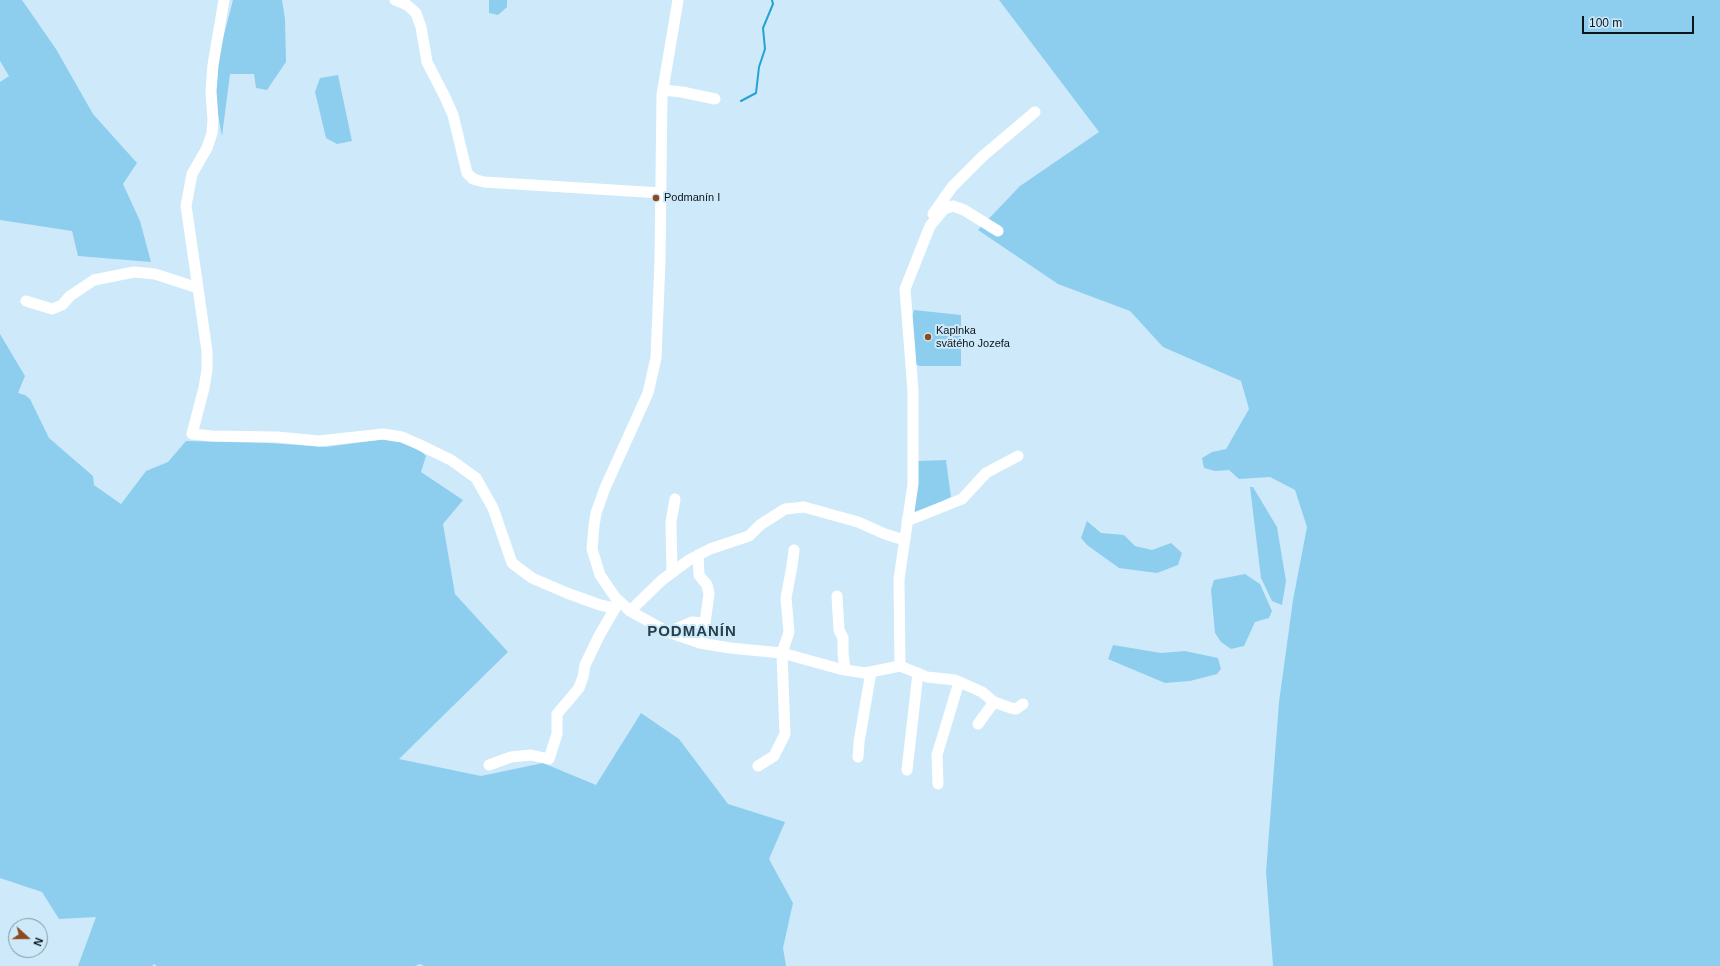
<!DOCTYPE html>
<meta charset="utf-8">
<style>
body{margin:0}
#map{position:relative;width:1720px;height:966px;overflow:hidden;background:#ceeafa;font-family:Arial,sans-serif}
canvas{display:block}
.north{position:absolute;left:8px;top:918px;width:40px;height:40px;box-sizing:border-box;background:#ceeafa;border:1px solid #8095a0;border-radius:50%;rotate:111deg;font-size:11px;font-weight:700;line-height:16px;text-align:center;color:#0b151a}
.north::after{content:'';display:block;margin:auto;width:14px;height:18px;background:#8d4a1c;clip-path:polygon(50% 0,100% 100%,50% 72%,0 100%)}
.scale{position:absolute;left:1582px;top:16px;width:112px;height:18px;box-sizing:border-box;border:2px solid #0b151a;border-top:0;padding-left:5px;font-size:12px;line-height:14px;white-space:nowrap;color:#0b151a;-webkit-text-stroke:3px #ceeafa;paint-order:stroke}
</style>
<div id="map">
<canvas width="1720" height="966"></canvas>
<div class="north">N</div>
<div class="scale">100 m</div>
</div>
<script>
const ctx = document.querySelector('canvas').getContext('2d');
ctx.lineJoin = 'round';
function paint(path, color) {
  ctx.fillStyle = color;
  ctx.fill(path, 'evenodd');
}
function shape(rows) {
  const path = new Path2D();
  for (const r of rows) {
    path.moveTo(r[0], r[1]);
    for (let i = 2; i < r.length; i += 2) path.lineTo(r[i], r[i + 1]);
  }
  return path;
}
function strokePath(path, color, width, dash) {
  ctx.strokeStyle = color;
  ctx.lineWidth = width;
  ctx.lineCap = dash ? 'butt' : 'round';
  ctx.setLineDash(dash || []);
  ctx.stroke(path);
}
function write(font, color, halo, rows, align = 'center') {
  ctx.font = font + ' Arial,sans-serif';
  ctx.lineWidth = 4;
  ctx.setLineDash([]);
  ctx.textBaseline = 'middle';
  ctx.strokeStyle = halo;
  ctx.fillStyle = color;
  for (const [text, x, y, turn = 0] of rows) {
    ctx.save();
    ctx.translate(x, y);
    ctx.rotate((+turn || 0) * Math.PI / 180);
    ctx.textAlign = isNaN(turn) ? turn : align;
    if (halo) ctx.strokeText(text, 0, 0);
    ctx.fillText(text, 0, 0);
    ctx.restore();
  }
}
const green = shape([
 [0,0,22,0,56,49,93,114,137,163,123,184,140,221,151,262,78,256,72,231,0,220,0,82,9,76,0,61],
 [233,0,282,0,285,19,286,62,267,90,256,88,254,74,230,74,222,136,215,100,219,54],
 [489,0,507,0,507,7,498,15,489,13],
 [999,0,1720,0,1720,966,1273,966,1266,872,1279,702,1293,600,1307,527,1295,490,1270,477,1239,479,1229,470,1215,471,1204,468,1202,458,1212,452,1226,449,1249,409,1241,381,1163,347,1130,311,1058,284,978,230,1020,186,1099,132],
 [338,75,352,141,337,144,326,138,315,92,320,78],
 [914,310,961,315,961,366,920,366,914,364,912,317],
 [0,334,25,376,18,393,25,395,30,399,49,438,93,476,94,485,121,504,146,471,168,462,186,441,269,443,326,447,385,439,413,444,426,456,421,472,463,500,443,524,455,594,508,652,399,759,481,776,543,763,596,785,641,713,679,739,728,804,785,822,769,859,793,903,783,948,786,966,424,966,420,964,415,966,157,966,154,964,152,966,78,966,96,917,59,919,42,892,0,878],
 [946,460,951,497,919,513,916,513,914,511,918,461],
 [1250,487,1253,487,1277,527,1286,581,1282,605,1272,601,1261,578],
 [1087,521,1101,533,1124,535,1135,546,1152,550,1171,543,1182,553,1178,565,1157,573,1119,568,1087,545,1081,538],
 [1245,574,1260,584,1272,611,1269,618,1255,622,1244,646,1231,649,1221,642,1215,633,1211,590,1214,580],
 [1113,645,1161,653,1185,651,1218,658,1221,669,1217,674,1190,681,1165,683,1108,659]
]);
const stream = shape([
 [741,101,756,93,759,67,765,49,763,28,773,4,772,0]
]);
const minor = shape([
 [395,0,407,5,416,13,421,27,427,62,445,97,453,115,467,173,473,179,484,182,661,193],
 [678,0,662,95,660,261,656,358,648,393,605,488,596,513,594,526,592,549,600,575,615,597,630,611,668,632,700,643,730,648,782,653,840,669,865,673,900,666,927,677,955,680,982,692,994,702,1011,708,1016,709,1023,704],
 [663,90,682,92,715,99],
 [933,214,952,187,983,156,1035,112],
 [198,288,207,351,207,370,204,388,192,434,212,436,277,437,319,441,383,434,402,437,418,444,451,460,476,478,493,508,512,563,532,578,567,593,600,605,614,608],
 [26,301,52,309,62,305,70,296,94,280,134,272,155,274,198,288,186,206,192,174,207,148,212,133,213,120,211,91,213,65,224,0],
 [907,521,962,499,986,473,1018,456],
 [698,555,699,575,707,585,709,594,705,623],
 [672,572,671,522,675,499],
 [837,596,839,630,843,638,843,653,845,670],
 [630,611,662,580,689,560,710,549,749,536,760,525,785,509,804,507,858,522,885,534,904,540],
 [668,632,692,622,705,623,700,643],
 [900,666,899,579,913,484,913,391,905,289,930,226,944,209,953,206,964,210,998,231],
 [978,724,994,702],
 [858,757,859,742,871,672],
 [489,765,511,757,531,755,549,759,557,734,557,714,579,688,583,677,585,665,599,636,618,603],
 [758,766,774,756,785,734,782,653,789,632,786,598,792,566,794,550],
 [907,770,918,673],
 [938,784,937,755,959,682]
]);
const markers = [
 [656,198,4,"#8d4a1c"],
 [928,337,4,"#8d4a1c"]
];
const poiNames = [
 ["Podmanín I",664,198],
 ["Kaplnka",936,331],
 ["svätého Jozefa",936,344]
];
const districtNames = [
 ["PODMANÍN",692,632]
];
paint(green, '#8dceef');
strokePath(stream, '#25a2d4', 2);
strokePath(minor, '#fff', 11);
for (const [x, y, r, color] of markers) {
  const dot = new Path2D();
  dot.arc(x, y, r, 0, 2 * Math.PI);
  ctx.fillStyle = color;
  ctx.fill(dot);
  strokePath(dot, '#ceeafa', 1.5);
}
write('11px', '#0b151a', '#ceeafa', poiNames, 'left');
ctx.letterSpacing = '1px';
write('bold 15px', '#273f4b', '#ceeafa', districtNames);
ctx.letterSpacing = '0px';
</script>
